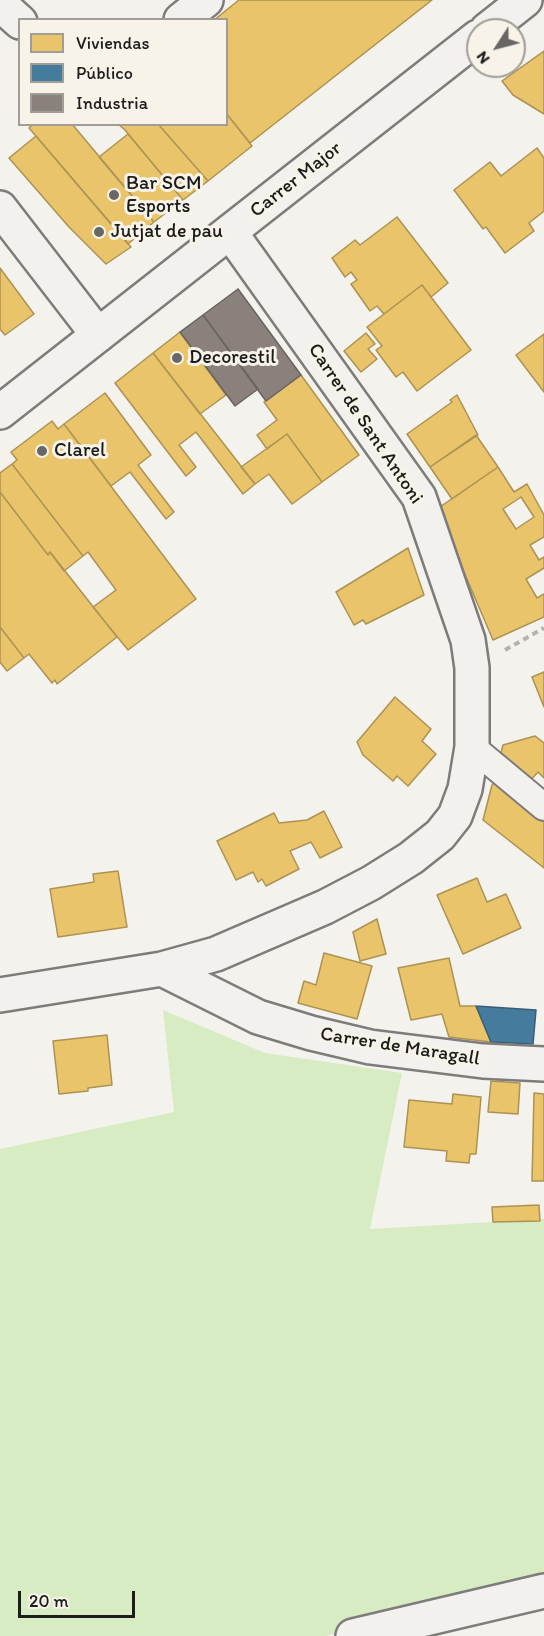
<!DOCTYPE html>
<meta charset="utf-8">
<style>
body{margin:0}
#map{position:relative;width:544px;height:1636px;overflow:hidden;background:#f4f2ec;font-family:Itim,sans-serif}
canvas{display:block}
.legend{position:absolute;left:18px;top:18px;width:210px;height:108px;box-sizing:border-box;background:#f7f3e8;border:2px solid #9f9d96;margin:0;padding:8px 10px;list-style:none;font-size:18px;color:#1c1c1c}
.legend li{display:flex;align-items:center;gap:12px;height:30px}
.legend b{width:30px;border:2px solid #9f9d96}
.north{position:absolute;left:466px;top:18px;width:60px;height:60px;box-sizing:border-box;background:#f7f3e8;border:2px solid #9f9d96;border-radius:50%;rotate:234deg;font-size:16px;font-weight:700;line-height:24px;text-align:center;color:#1c1c1c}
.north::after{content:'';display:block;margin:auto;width:21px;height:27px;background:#686765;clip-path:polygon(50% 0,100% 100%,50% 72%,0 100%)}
.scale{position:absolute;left:18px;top:1591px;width:117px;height:27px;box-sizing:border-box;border:3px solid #1c1c1c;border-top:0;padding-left:8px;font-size:18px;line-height:21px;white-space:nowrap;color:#1c1c1c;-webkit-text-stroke:4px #f7f3e8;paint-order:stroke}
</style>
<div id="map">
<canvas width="544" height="1636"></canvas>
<ul class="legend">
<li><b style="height:16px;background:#e9c46a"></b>Viviendas</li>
<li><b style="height:16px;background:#457b9d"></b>Público</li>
<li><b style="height:16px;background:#8a817c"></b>Industria</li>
</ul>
<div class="north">N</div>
<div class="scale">20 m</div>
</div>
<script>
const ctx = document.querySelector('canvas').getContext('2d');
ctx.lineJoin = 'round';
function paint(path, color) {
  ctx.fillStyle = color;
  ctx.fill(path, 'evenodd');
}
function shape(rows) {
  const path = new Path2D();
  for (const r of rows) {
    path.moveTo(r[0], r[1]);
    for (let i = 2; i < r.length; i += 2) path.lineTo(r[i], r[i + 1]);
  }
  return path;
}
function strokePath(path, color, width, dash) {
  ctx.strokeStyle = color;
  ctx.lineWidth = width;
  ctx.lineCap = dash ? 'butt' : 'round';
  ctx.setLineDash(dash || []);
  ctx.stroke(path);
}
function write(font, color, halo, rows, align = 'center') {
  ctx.font = font + ' Itim,sans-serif';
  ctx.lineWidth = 6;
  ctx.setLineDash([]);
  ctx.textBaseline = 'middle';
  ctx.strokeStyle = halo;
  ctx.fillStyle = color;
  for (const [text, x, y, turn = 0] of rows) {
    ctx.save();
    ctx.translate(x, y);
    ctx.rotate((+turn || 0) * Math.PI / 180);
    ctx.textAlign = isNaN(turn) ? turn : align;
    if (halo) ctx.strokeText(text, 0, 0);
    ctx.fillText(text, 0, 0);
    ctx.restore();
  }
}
const green = shape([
 [163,1010,265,1053,402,1073,370,1229,544,1219,544,1581,419,1609,326,1636,0,1636,0,1149,174,1112]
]);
const homes = shape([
 [239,0,432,0,250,143,226,113,226,20,214,20,239,0],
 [544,51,544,114,513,95,502,81,544,51],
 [226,113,252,146,208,181,158,124,226,124,226,113],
 [33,124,72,124,154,222,128,244,29,128,33,124],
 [118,124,158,124,208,181,183,200,125,130,118,124],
 [128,134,183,200,154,222,99,157,128,134],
 [36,136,131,247,106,264,69,227,9,158,36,136],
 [537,148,544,158,544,211,529,223,534,231,505,253,486,227,483,229,454,190,490,162,501,176,537,148],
 [397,217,448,283,431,297,422,285,384,314,377,306,370,311,351,284,357,280,351,272,345,277,332,258,355,240,360,245,397,217],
 [0,268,34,314,5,335,0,329,0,268],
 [422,285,471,350,417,391,403,372,396,377,376,350,382,346,367,327,422,285],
 [180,332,226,395,200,414,153,353,180,332],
 [366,333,375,344,368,349,377,359,361,372,344,351,366,333],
 [544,334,544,392,516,355,544,334],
 [153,353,255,484,243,494,196,432,179,445,196,467,186,476,115,383,153,353],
 [301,375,359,455,322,482,287,434,267,449,257,435,277,420,264,402,301,375],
 [105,393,151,455,138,465,174,512,166,519,130,472,111,486,64,424,105,393],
 [457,395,478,435,430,467,407,434,452,402,450,400,457,395],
 [52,421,58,429,64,424,196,599,128,650,93,607,116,590,88,552,83,556,12,464,17,460,11,452,52,421],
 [287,434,322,482,292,504,269,474,255,484,241,467,287,434],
 [476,435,498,467,452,499,430,467,476,435],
 [12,464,83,556,64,571,50,552,48,555,0,492,0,473,12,464],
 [498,467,514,492,527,484,544,515,544,537,530,545,539,560,544,557,544,568,526,579,537,598,544,594,544,617,493,640,437,509,498,467],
 [521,497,534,517,516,529,503,509,521,497],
 [0,492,48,555,50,552,117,637,57,684,55,680,52,683,29,654,24,658,0,627,0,492],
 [408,548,424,595,366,624,363,620,354,625,336,592,408,548],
 [0,627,24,658,7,671,0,662,0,627],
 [544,672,544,707,532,677,544,672],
 [395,697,431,729,422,741,436,754,408,786,397,776,393,781,363,755,357,742,395,697],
 [535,736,544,743,544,778,538,772,529,782,500,757,503,745,535,736],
 [495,782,544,821,544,868,483,820,492,785,495,782],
 [324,811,342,847,320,858,311,842,290,851,299,869,266,886,262,879,258,882,253,872,236,880,217,841,274,813,279,823,307,820,324,811],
 [118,871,127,927,58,937,50,889,94,882,93,874,118,871],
 [477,878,487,902,506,894,521,928,463,954,437,895,477,878],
 [377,919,386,954,360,961,353,932,377,919],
 [324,953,372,966,357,1019,298,1003,304,981,316,985,324,953],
 [449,958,460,1006,476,1006,491,1042,449,1037,442,1014,411,1020,398,968,449,958],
 [107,1035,112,1085,88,1088,88,1091,59,1094,53,1041,107,1035],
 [491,1081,520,1083,518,1114,488,1112,491,1081],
 [534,1093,544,1094,544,1181,532,1181,534,1093],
 [453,1094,481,1097,476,1154,470,1154,469,1163,446,1161,447,1151,404,1147,409,1100,452,1104,453,1094],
 [539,1205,540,1221,493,1222,492,1207,539,1205]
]);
const public = shape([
 [476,1006,536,1010,533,1044,491,1042,476,1006]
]);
const industry = shape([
 [238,289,301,375,266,401,203,315,238,289],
 [203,315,258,389,235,406,180,332,203,315]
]);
const path = shape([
 [505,650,544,628]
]);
const pedestrian = shape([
 [472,747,544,807]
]);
const minor = shape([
 [0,4,20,22],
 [181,20,206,0],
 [0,208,98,335],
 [162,969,258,1017,311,1033,370,1047,483,1061,544,1064],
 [0,995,162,969,216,954,325,907,371,883,411,858,440,835,455,816,465,789,472,747,472,668,468,640,419,497,230,232],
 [353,1636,544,1591]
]);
const tertiary = shape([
 [487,30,525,0],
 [0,412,478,37]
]);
const markers = [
 [114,195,6,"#686765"],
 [99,232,6,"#686765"],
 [177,358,6,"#686765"],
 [42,451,6,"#686765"]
];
const streetNames = [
 ["Carrer Major",296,180,-38],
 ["Carrer de Sant Antoni",365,424,56],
 ["Carrer de Maragall",400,1047,9]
];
const poiNames = [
 ["Bar SCM",126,184],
 ["Esports",126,207],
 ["Jutjat de pau",111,232],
 ["Decorestil",189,358],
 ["Clarel",54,451]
];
paint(green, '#d7ecc3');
paint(homes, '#e9c46a');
strokePath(homes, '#ac9253', 1.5);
paint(public, '#457b9d');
strokePath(public, '#395e76', 1.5);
paint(industry, '#8a817c');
strokePath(industry, '#69635f', 1.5);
strokePath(pedestrian, '#7d7c7a', 30);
strokePath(minor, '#7d7c7a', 38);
strokePath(tertiary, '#7d7c7a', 38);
strokePath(path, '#b4b3b0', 4, [6, 4.5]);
strokePath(pedestrian, '#f2f1ed', 26);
strokePath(minor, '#f2f1ed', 33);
strokePath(tertiary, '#f2f1ed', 33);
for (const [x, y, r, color] of markers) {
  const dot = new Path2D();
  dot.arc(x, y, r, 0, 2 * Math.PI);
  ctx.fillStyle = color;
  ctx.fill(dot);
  strokePath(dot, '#f7f3e8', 2);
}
write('20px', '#1c1c1c', '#f7f3e8', streetNames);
write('20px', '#1c1c1c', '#f7f3e8', poiNames, 'left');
</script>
